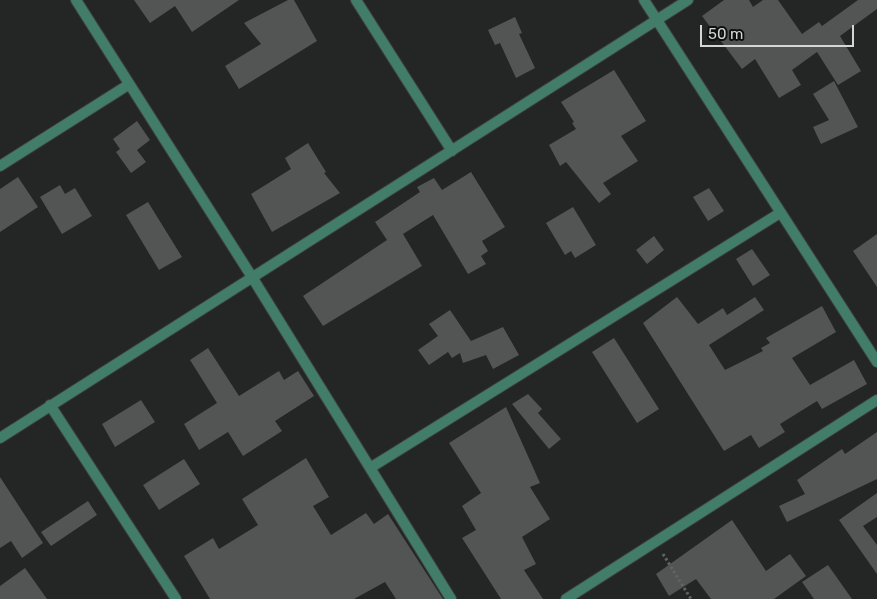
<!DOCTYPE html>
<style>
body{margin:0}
#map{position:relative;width:877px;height:599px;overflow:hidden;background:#232625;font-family:Rubik,sans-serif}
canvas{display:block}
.scale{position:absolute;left:700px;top:25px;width:154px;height:22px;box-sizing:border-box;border:2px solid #d5d7d7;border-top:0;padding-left:6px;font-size:15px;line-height:18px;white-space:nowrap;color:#d5d7d7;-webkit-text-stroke:4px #0e0f0e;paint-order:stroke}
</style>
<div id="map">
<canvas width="877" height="599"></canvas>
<div class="scale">50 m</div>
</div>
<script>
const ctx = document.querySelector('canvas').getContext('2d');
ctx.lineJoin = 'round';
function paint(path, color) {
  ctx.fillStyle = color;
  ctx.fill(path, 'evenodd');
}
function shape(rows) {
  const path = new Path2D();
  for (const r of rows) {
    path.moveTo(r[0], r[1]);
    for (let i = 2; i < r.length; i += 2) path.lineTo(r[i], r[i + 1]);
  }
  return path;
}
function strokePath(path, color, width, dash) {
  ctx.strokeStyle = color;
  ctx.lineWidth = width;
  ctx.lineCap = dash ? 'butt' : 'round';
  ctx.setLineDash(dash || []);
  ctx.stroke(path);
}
const building = shape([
 [134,0,239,0,192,32,175,6,150,23],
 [288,0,294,0,317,41,239,89,225,66,261,44,244,23],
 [724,0,749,0,753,7,763,0,778,0,802,34,819,22,822,26,858,0,877,0,877,9,840,36,861,71,838,85,817,52,792,70,801,85,779,98,755,59,742,69,702,16],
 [515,17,522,33,519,34,535,68,516,78,500,43,495,45,488,30],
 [614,70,646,121,621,136,638,161,603,183,611,194,599,203,566,162,560,166,549,145,576,129,572,123,574,122,561,102],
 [834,81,858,127,821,144,813,127,829,120,813,94],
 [137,121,150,140,137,150,146,162,131,173,116,152,120,149,113,139],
 [308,143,326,172,324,173,340,193,272,232,251,194,291,169,285,158],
 [471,172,505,227,482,241,488,251,481,256,486,264,468,274,433,215,403,234,422,266,323,326,303,296,387,240,375,222,420,192,417,187,434,178,442,190],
 [18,177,38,207,0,232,0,189],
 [60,185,65,194,75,188,92,216,62,234,40,197],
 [709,188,724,211,708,221,693,197],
 [148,202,182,257,159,270,126,215],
 [573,207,596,245,575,258,571,251,565,255,546,223],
 [877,234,877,287,853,251],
 [654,236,664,250,647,264,636,250],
 [752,249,770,275,753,286,736,259],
 [677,297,698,324,723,308,727,315,755,297,764,310,709,345,725,370,763,351,761,348,770,343,766,338,822,306,836,332,792,358,810,385,854,360,867,384,822,409,817,401,780,424,785,432,759,448,751,435,724,451,643,323],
 [450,310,471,341,503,327,519,355,493,369,486,355,463,363,460,353,452,358,448,352,429,365,418,350,438,336,429,324],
 [614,338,659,409,637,423,592,352],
 [208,348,239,396,279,371,284,380,298,371,314,396,275,421,282,431,243,456,228,432,199,450,184,424,217,403,190,360],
 [528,394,542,409,538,413,561,439,549,449,512,404],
 [141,400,155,422,115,447,102,424],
 [506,407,540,483,530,487,550,519,522,537,536,564,524,570,543,599,501,599,462,538,476,530,462,506,481,493,449,443],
 [877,432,877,479,787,522,779,506,805,494,797,480,842,449,845,454],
 [306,458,329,497,313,506,331,535,366,513,374,524,388,514,443,599,396,599,385,582,354,599,210,599,184,556,213,538,219,549,258,525,242,499],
 [184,459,200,484,159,510,143,485],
 [0,477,43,543,22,558,11,541,0,548],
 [877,493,877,517,863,526,877,545,877,574,839,520],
 [88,501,97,515,51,546,41,532],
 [732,520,766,571,790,554,806,576,774,599,711,599,696,579,669,596,656,574],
 [828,565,852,599,814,599,802,582],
 [25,568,47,599,0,599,0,586]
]);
const path = shape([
 [663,554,691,599]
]);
const minor = shape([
 [76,0,252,277,451,599],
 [356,0,452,151],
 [644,0,877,362],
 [0,166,128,85],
 [50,405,176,599],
 [0,438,688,0],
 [370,468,780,213],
 [566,599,877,400]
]);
paint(building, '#525554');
strokePath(minor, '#3f4241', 12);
strokePath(path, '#626464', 3, [2.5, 2.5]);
strokePath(minor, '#427d69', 10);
</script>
